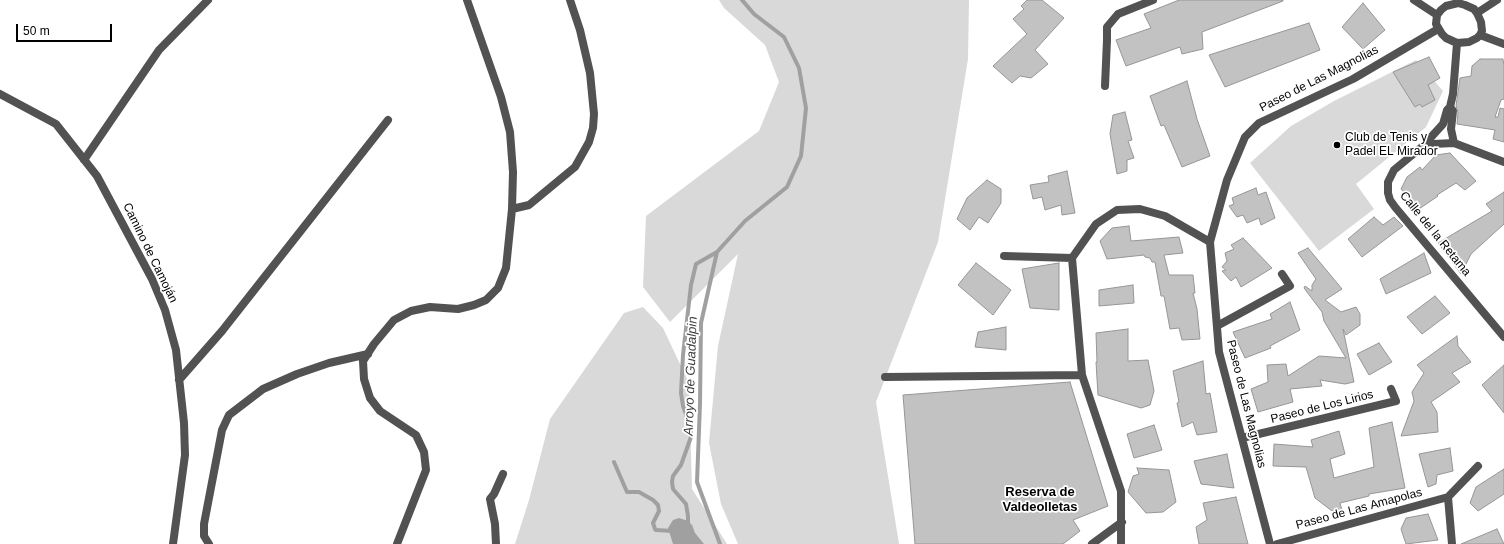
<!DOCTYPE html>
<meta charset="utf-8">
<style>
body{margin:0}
#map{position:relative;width:1504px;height:544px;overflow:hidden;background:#fff;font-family:Arial,sans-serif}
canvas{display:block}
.scale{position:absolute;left:16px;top:24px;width:96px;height:18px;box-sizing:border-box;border:2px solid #000;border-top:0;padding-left:5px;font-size:12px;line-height:14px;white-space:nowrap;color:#000;-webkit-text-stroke:3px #fff;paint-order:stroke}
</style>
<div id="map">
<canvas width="1504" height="544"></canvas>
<div class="scale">50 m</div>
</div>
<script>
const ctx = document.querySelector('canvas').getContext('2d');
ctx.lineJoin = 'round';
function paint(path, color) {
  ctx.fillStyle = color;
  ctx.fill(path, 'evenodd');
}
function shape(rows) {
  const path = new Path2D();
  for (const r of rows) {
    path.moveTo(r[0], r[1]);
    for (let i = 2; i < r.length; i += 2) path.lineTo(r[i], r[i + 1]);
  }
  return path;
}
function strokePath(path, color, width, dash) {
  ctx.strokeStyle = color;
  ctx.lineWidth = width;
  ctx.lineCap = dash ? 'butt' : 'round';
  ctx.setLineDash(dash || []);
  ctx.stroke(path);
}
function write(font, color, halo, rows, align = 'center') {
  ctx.font = font + ' Arial,sans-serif';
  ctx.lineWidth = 3.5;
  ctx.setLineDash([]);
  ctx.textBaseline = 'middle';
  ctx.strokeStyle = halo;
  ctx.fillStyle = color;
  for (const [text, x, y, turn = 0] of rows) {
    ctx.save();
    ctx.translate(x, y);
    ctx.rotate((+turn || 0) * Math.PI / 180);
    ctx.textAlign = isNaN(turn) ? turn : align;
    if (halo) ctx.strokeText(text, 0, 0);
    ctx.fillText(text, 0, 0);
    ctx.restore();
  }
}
const green = shape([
 [719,0,969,0,968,59,938,242,876,402,899,544,738,544,721,504,709,443,718,346,738,254,670,322,643,287,646,216,759,131,779,82,765,45,724,8],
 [1416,60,1443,91,1426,127,1356,184,1374,209,1319,251,1250,163,1291,126,1334,101],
 [643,307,663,328,689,383,692,489,727,544,515,544,529,500,550,419,624,313]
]);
const water = shape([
 [679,518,688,521,692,525,695,533,704,544,673,544,668,528,673,520]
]);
const stream = shape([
 [614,462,627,492,639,492,653,500,658,505,659,511,653,523,655,529,656,530,673,531],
 [688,525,688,516,686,504,673,489,672,482,673,476,681,465,691,437,690,425,683,406,681,393,683,355,691,285,696,264,717,252],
 [720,544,697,482,700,404,701,323,717,252,745,221,787,187,801,156,806,108,799,68,784,37,754,14,742,0]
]);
const building = shape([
 [1027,0,1042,0,1064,18,1035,50,1048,64,1031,78,1020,76,1012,83,993,66,1027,34,1013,19,1024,9,1021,6,1027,0],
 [1179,0,1283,0,1283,1,1202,32,1203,49,1182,54,1180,47,1126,66,1116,40,1151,28,1144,14,1179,0],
 [1363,3,1385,30,1363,49,1342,27,1363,3],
 [1309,23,1320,50,1225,87,1209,55,1309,23],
 [1429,57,1440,78,1428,85,1435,100,1422,107,1420,104,1415,107,1393,72,1429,57],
 [1480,59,1503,59,1504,66,1504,99,1501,100,1495,117,1498,117,1500,108,1504,109,1504,142,1493,139,1495,130,1457,124,1458,112,1456,106,1460,78,1471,76,1472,66,1480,59],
 [1187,81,1197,119,1210,156,1182,167,1164,125,1161,126,1150,96,1187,81],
 [1125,112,1132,140,1128,141,1134,158,1127,160,1127,171,1117,174,1110,134,1113,115,1125,112],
 [1450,153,1476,181,1465,190,1456,183,1437,195,1438,196,1419,209,1401,189,1407,177,1420,167,1422,170,1436,155,1450,153],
 [1067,171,1075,213,1062,215,1061,205,1045,210,1042,197,1033,199,1030,185,1049,182,1048,176,1067,171],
 [987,180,1001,189,1001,203,988,223,979,217,970,230,957,219,967,198,987,180],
 [1256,188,1258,195,1266,192,1275,218,1261,225,1259,218,1247,223,1243,215,1237,217,1229,206,1234,204,1232,198,1256,188],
 [1504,192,1504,224,1471,254,1461,274,1438,243,1492,211,1486,204,1504,192],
 [1374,217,1383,225,1394,217,1403,226,1362,257,1348,239,1374,217],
 [1129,226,1131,241,1179,237,1183,253,1164,255,1169,275,1193,275,1195,293,1193,293,1197,309,1200,339,1182,340,1179,328,1170,329,1164,296,1161,296,1155,262,1152,262,1150,258,1145,257,1144,255,1107,259,1100,241,1112,228,1129,226],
 [1243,238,1272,268,1241,287,1236,277,1231,281,1222,271,1226,270,1222,267,1227,261,1225,253,1234,249,1231,245,1243,238],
 [1308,248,1342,289,1325,300,1341,312,1356,307,1360,314,1360,325,1346,335,1343,329,1354,382,1345,384,1320,380,1322,386,1290,389,1293,402,1258,412,1251,389,1268,382,1267,365,1286,364,1288,376,1319,356,1346,358,1324,321,1322,312,1304,288,1305,286,1312,291,1312,285,1316,279,1298,253,1308,248],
 [1424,253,1431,273,1386,294,1380,279,1424,253],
 [976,263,1011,290,993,315,958,285,976,263],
 [1059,263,1059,310,1030,308,1022,269,1059,263],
 [1133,285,1134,303,1099,306,1099,290,1133,285],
 [1435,296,1450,313,1422,334,1407,317,1435,296],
 [1290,302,1300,330,1270,346,1271,348,1245,358,1233,332,1272,319,1270,314,1290,302],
 [1006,327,1006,350,975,347,978,332,1006,327],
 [1128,329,1128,361,1148,360,1154,391,1150,405,1141,408,1098,395,1096,362,1097,362,1096,333,1128,329],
 [1457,336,1458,346,1471,362,1452,373,1460,382,1431,402,1437,412,1438,432,1401,436,1414,401,1412,392,1424,373,1417,365,1457,336],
 [1379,343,1392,362,1369,375,1357,354,1379,343],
 [1203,361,1206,394,1210,393,1217,432,1197,435,1193,422,1182,427,1177,403,1179,402,1173,371,1203,361],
 [1504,365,1504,413,1482,385,1504,365],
 [1070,382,1108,506,1073,520,1080,531,1063,544,915,544,903,395,1070,382],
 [1392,422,1405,488,1369,494,1369,496,1340,503,1342,510,1332,511,1315,498,1306,467,1273,466,1274,444,1313,447,1311,440,1339,431,1345,454,1330,459,1334,478,1374,467,1369,428,1392,422],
 [1154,425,1162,450,1134,458,1127,434,1154,425],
 [1450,448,1453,471,1437,475,1436,484,1428,487,1419,454,1450,448],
 [1227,454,1234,488,1201,484,1194,461,1227,454],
 [1137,468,1169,470,1176,502,1163,512,1146,513,1128,492,1133,476,1139,474,1137,468],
 [1504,469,1504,494,1478,511,1470,503,1476,487,1504,469],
 [1236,497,1248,544,1199,544,1196,527,1207,520,1203,503,1236,497],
 [1428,514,1438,540,1406,544,1401,529,1406,518,1428,514],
 [1497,529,1504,544,1461,544,1497,529]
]);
const street = shape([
 [1414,0,1437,15],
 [1458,3,1465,5,1474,9,1477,13,1481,22,1482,31,1480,35,1477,38,1469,42,1457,43,1446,38,1442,34,1436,24,1437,15,1441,10,1446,6,1458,3],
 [1477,13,1497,0],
 [1480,35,1504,44],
 [1457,43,1453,94,1450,107,1447,110,1443,124,1423,146,1394,170,1388,182,1388,193,1390,200,1395,207,1504,337],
 [1105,86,1107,40,1107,27,1118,14,1153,0],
 [0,94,56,124,97,176,152,279,165,310,176,350,184,423,185,455,173,544],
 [1450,107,1453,111,1451,129,1454,143],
 [1423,146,1433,144,1454,143,1504,162],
 [84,160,159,50,208,0],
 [512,209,529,205,575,167,589,142,593,128,594,114,590,73,580,30,570,0],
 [1004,256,1072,258],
 [1217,326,1290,286,1282,274],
 [885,377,1082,375],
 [179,380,222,331,388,120],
 [1242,438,1396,401,1391,389],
 [209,544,204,536,204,524,222,430,229,415,263,389,297,374,329,363,368,354],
 [397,544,426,470,424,452,416,435,380,411,370,398,364,379,363,361,374,344,394,320,411,311,430,307,458,309,474,305,486,300,498,288,506,268,512,209,513,172,510,132,501,97,467,0],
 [496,544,495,524,490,499,494,494,503,474],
 [1092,544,1122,522],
 [1121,544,1121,491,1082,375,1072,258,1096,224,1117,210,1140,209,1165,216,1210,242],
 [1270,544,1219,352,1210,242,1227,180,1245,137,1259,123,1353,79,1438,29],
 [1277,544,1448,497],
 [1452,544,1448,497,1478,466]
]);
const markers = [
 [1337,145,4,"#000"]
];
const streetNames = [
 ["Paseo de Las Magnolias",1319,79,-27],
 ["Calle del la Retama",1435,234,51],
 ["Camino de Camoján",150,253,64],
 ["Paseo de Las Magnolias",1246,404,76],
 ["Paseo de Los Lirios",1322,407,-14],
 ["Paseo de Las Amapolas",1359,509,-15]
];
const poiNames = [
 ["Club de Tenis y",1345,138],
 ["Padel EL Mirador",1345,152]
];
const waterNames = [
 ["Arroyo de Guadalpin",691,376,-88]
];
const neighbourhoodNames = [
 ["Reserva de",1040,492],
 ["Valdeolletas",1040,507]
];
paint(green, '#d9d9d9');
paint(water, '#a0a0a0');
strokePath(stream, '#a0a0a0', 4);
paint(building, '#c2c2c2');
strokePath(building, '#969696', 1);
strokePath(street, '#525252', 8);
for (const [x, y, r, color] of markers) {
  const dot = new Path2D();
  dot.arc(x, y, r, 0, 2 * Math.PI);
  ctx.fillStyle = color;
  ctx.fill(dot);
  strokePath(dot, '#fff', 1.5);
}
write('12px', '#000', '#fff', streetNames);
write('12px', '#000', '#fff', poiNames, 'left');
write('italic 13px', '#414141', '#fff', waterNames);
write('bold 13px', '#000', '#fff', neighbourhoodNames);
</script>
